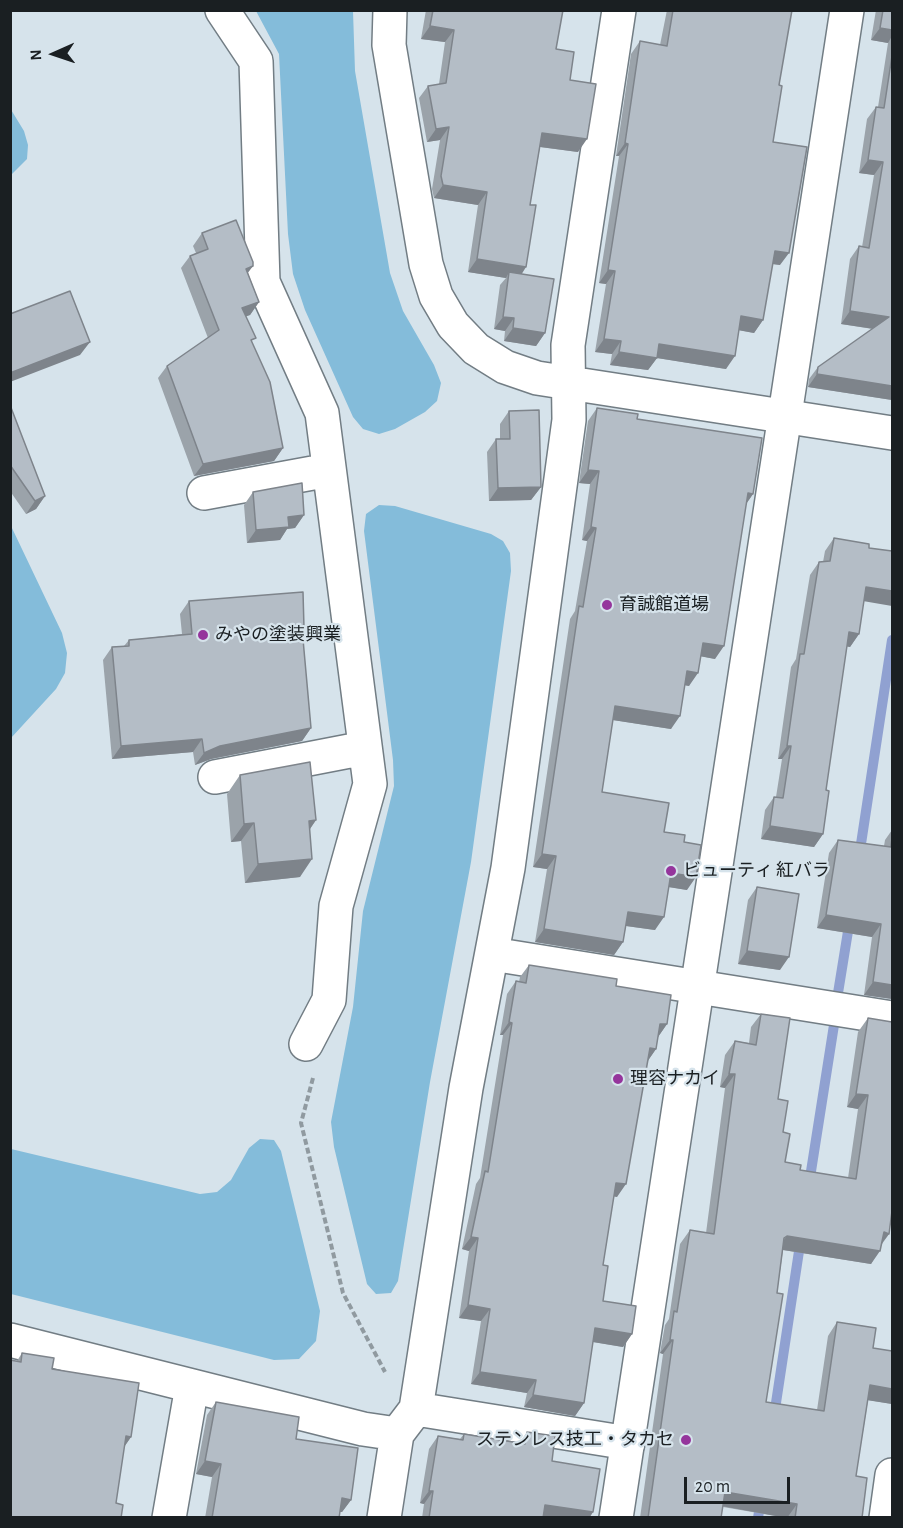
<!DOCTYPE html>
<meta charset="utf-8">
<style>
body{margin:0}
#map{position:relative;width:903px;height:1528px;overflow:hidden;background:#d6e3eb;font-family:"Alegreya Sans",sans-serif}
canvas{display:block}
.frame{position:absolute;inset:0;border:12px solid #1a1f22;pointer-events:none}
.north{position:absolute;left:24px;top:24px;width:60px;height:60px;-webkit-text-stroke:4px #d6e3eb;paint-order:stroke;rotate:267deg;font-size:16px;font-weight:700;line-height:24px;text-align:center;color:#1a1f22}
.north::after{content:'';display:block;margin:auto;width:21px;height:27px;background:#1a1f22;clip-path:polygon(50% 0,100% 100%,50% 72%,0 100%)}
.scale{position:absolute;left:684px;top:1477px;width:106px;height:27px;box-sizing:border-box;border:3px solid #1a1f22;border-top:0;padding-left:8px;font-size:18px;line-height:21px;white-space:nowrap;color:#1a1f22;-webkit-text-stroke:4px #d6e3eb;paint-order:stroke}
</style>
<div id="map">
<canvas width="903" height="1528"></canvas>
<div class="frame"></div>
<div class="north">N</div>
<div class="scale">20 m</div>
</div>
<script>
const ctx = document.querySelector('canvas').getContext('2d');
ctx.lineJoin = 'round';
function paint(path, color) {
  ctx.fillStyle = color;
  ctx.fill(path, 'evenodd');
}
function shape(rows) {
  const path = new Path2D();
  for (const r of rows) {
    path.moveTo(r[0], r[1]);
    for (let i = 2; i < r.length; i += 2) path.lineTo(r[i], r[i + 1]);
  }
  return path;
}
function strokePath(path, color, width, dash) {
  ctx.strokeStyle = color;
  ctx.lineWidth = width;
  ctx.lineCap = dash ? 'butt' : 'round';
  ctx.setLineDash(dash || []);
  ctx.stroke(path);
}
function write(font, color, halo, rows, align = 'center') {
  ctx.font = font + ' "Alegreya Sans","Noto Sans JP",sans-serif';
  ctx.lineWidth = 4.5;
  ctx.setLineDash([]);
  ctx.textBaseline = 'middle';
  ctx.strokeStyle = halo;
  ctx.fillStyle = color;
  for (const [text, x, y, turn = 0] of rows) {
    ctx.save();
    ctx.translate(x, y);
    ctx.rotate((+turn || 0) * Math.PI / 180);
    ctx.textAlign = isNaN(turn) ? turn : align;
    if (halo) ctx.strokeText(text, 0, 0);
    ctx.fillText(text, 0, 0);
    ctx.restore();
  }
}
const forest = shape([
 [256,11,353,11,355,71,390,273,403,311,434,365,441,383,437,401,425,412,395,429,379,434,363,429,353,417,305,310,293,274,288,234,279,54],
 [10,108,24,131,28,145,27,159,11,175],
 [379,505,395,506,491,534,503,541,510,553,511,571,471,862,430,1082,398,1281,391,1293,376,1294,367,1284,334,1147,331,1122,353,1007,363,911,394,786,393,760,364,531,366,514],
 [11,526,62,633,67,653,65,673,56,689,11,738],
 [260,1139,274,1140,281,1151,320,1311,316,1341,299,1359,274,1360,11,1294,11,1149,200,1194,217,1192,231,1180,249,1148]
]);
const stream = shape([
 [859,857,892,640],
 [838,993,850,919],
 [809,1184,834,1025],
 [774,1416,801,1238],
 [758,1518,761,1499]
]);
const path = shape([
 [313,1078,301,1123,343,1293,385,1372]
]);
const street = shape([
 [222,10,256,61,263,282,322,413,370,784,336,906,329,1000,306,1044],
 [390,10,389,45,426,264,436,296,453,325,476,349,505,367,537,378,892,433],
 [204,493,329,470],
 [215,777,365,748],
 [492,954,892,1018],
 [10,1340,363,1429,397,1434],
 [416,1409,628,1443],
 [169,1518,192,1386],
 [384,1518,397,1434,416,1409,466,1088,508,868,569,420,568,345,619,10],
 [886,1518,892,1475]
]);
const secondary = shape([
 [616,1518,847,10]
]);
const wall = shape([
 [426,10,563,10,556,49,570,80,578,152,540,147,530,205,521,274,545,333,536,346,504,341,505,331,494,329,500,285,506,278,468,272,478,205,434,198,432,189,440,140,427,142,419,98,428,86,439,84,445,42,421,39],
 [667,10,792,10,779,85,773,142,780,265,772,264,763,320,754,333,739,330,726,369,657,358,648,370,610,365,612,354,595,352,606,284,599,283,619,156,616,156,631,54,640,41,660,45],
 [876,10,892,10,892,400,808,387,809,379,818,367,873,329,841,324,850,259,859,246,862,247,874,175,859,173,867,119,876,107,878,107,888,43,871,40],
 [202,233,248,273,259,302,250,315,246,316,252,344,283,448,274,461,194,476,158,378,167,366,208,338,181,268,190,256,196,253,193,246],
 [10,405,45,496,36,509,26,514,10,491],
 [597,408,637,419,753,494,746,504,715,659,700,656,689,686,685,685,671,729,613,720,602,792,664,832,684,842,687,890,669,887,655,930,626,926,623,942,614,955,535,942,547,869,533,867,570,619,575,611,587,541,582,540,590,484,579,483,588,421],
 [509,411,541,487,531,500,489,501,487,452,496,439,500,439,500,424],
 [253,492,304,515,295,528,287,529,280,540,247,543,244,505],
 [834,538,863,601,859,634,850,647,846,646,826,790,823,834,814,847,761,839,765,810,774,797,776,797,782,759,778,759,791,667,796,659,810,575,819,562,823,562,825,551],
 [189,601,304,628,302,631,311,728,302,741,211,759,195,765,193,752,112,759,103,660,112,647,124,646,129,640,182,634,180,614],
 [240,775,316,820,310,829,300,877,245,883,241,841,231,842,227,794],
 [892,830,892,999,864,995,872,937,817,928,829,853,838,840,884,846,885,840],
 [757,887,780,970,738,964,748,900],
 [529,965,616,986,667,1024,658,1037,656,1049,647,1062,617,1197,614,1196,603,1265,603,1301,632,1334,623,1347,593,1342,584,1403,575,1416,524,1407,527,1393,471,1384,481,1321,459,1318,469,1251,462,1249,476,1184,480,1178,503,1035,500,1035,507,994,516,981,519,982,520,977],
 [761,1014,778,1099,783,1132,785,1162,800,1170,848,1178,858,1109,847,1107,858,1032,868,1018,889,1234,882,1244,871,1264,783,1250,777,1293,766,1402,817,1410,828,1336,837,1322,873,1348,892,1351,892,1404,868,1400,856,1476,862,1518,787,1518,723,1507,721,1518,640,1518,663,1354,660,1353,665,1325,669,1319,680,1244,690,1230,706,1233,725,1088,720,1087,725,1055,735,1041,749,1043,751,1027],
 [22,1353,52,1369,131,1437,124,1447,116,1503,17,1361],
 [216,1402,296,1439,351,1500,342,1512,340,1512,339,1518,205,1518,212,1477,196,1474,207,1415],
 [527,1432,593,1512,589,1518,422,1518,424,1504,420,1503,429,1449,438,1436,460,1439,464,1434,520,1443]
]);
const shadedWall = shape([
 [430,26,454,30,445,42,421,39],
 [880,28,892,30,892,36,888,43,871,40],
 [449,127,440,140,427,142,436,129],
 [542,133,587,139,578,152,533,146],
 [625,143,628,144,619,156,616,156],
 [868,160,883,162,874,175,859,173],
 [443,185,487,192,478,205,434,198],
 [775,251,789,253,780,265,766,263],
 [477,259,526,267,518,280,509,272,506,278,468,272],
 [253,266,244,278,246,269],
 [608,270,615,271,606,284,599,283],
 [259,302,250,315,233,321,242,308],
 [850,311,889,317,881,330,841,324],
 [741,316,763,320,754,333,732,329],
 [503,317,514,318,505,331,494,329],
 [513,328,545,333,536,346,504,341],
 [604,339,621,341,612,354,595,352],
 [90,342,80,355,10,382,10,373],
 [659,344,735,356,726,369,657,358,648,370,610,365,619,352],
 [817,374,892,386,892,400,808,387],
 [283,448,274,461,194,476,203,464],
 [588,470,599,471,590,484,579,483],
 [541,487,531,500,489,501,498,488],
 [748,493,753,494,744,507],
 [45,496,36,509,26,514,35,501],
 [304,515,295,528,287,529,280,540,247,543,256,530,288,517],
 [591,527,596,528,587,541,582,540],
 [866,587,892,591,892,606,857,600],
 [849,632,859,634,850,647,840,645],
 [703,643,724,646,715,659,694,655],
 [687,671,698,673,689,686,678,684],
 [615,706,680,716,671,729,606,719],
 [311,728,302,741,211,759,195,765,204,753,220,746],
 [202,739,193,752,112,759,121,746],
 [787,746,791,746,782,759,778,759],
 [316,820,303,839,309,821],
 [254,823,241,841,231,842,244,824],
 [770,826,823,834,814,847,761,839],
 [542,854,556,856,547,869,533,867],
 [312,859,300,877,245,883,258,864],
 [671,873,696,877,687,890,662,886],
 [628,912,664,917,655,930,619,925],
 [826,915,881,924,872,937,817,928],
 [544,929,623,942,614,955,535,942],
 [747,951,789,957,780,970,738,964],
 [873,982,892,985,892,999,864,995],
 [509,1022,512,1023,503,1035,500,1035],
 [660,1024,667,1024,658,1037],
 [650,1048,656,1049,647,1062],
 [729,1074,735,1074,725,1088,720,1087],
 [856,1094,868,1095,858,1109,847,1107],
 [616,1183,626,1184,617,1197,607,1195],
 [884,1232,889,1234,879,1247],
 [787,1236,880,1251,871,1264,777,1249],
 [471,1237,478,1238,469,1251,462,1249],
 [468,1305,490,1309,481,1321,459,1318],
 [595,1328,632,1334,623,1347,587,1341],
 [670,1340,673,1340,663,1354,660,1353],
 [480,1372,536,1380,527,1393,471,1384],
 [870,1385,892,1389,892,1404,860,1399],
 [533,1395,584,1403,575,1416,524,1407],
 [126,1436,131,1437,122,1450],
 [205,1461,221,1464,212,1477,196,1474],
 [429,1491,433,1491,424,1504,420,1503],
 [725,1492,797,1504,787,1518,716,1505],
 [342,1498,351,1500,342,1512,333,1511],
 [545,1505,593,1512,589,1518,536,1517]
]);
const building = shape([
 [433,10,563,10,556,49,574,52,570,80,596,84,587,139,542,133,530,205,536,205,526,267,477,259,487,192,443,185,441,176,449,127,436,129,428,86,446,83,454,30,430,26,433,10],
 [673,10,792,10,779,85,782,86,773,142,807,147,789,253,775,251,763,320,741,316,735,356,659,344,657,358,619,352,621,341,604,339,615,271,608,270,628,144,625,143,640,41,667,46,673,10],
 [883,10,892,10,892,30,880,28,883,10],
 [892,56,892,386,817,374,818,367,889,317,850,311,859,246,869,248,883,162,868,160,876,107,884,108,892,56],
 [236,220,253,262,253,266,246,269,259,302,242,308,256,338,251,340,270,382,283,448,203,464,167,366,219,330,190,256,208,249,202,233,236,220],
 [509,272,554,279,545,333,513,328,514,318,503,317,509,272],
 [70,291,90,342,10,373,10,314,70,291],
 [10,405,45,496,35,501,10,465,10,405],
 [597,408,638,414,637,419,762,438,753,494,748,493,724,646,703,643,698,673,687,671,680,716,615,706,602,792,669,803,664,832,685,835,684,842,701,845,696,877,671,873,664,917,628,912,623,942,544,929,556,856,542,854,579,606,583,607,596,528,591,527,599,471,588,470,597,408],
 [539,410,541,487,498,488,496,439,510,439,509,411,539,410],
 [302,483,304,515,288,517,289,527,256,530,253,492,302,483],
 [834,538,869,544,869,548,892,551,892,591,866,587,859,634,849,632,826,790,829,791,823,834,770,826,774,797,783,798,791,746,787,746,800,654,804,654,819,562,830,561,834,538],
 [303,592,304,628,302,628,311,728,220,746,204,753,202,739,121,746,112,647,129,646,129,640,192,634,189,601,303,592],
 [310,762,316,820,309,821,312,859,258,864,254,823,244,824,240,775,310,762],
 [892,838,892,985,873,982,881,924,826,915,838,840,891,847,892,838],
 [757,887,799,894,789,957,747,951,757,887],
 [529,965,617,979,616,986,671,995,667,1024,660,1024,656,1049,650,1048,626,1184,616,1183,603,1265,608,1266,603,1301,636,1306,632,1334,595,1328,584,1403,533,1395,536,1380,480,1372,490,1309,468,1305,478,1238,471,1237,485,1171,488,1172,512,1023,509,1022,516,981,526,983,529,965],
 [761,1014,790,1018,778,1099,788,1101,783,1132,790,1134,785,1162,801,1165,800,1170,856,1179,868,1095,856,1094,868,1018,892,1022,892,1211,889,1234,884,1232,880,1251,787,1236,784,1238,777,1293,783,1294,766,1402,824,1411,837,1322,876,1328,873,1348,892,1351,892,1389,870,1385,856,1476,867,1478,862,1518,795,1518,797,1504,725,1492,721,1518,648,1518,673,1340,670,1340,674,1311,677,1312,690,1230,714,1234,735,1074,729,1074,735,1041,756,1045,761,1014],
 [22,1353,54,1358,52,1369,139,1383,131,1437,126,1436,116,1503,123,1505,121,1518,10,1518,10,1360,21,1362,22,1353],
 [216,1402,299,1417,296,1439,358,1448,351,1500,342,1498,339,1518,212,1518,221,1464,205,1461,216,1402],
 [527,1432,555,1436,552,1461,600,1469,593,1512,545,1505,543,1518,429,1518,433,1491,429,1491,438,1436,463,1440,464,1434,525,1444,527,1432]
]);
const markers = [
 [607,605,6,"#95359c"],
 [203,635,6,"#95359c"],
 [671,871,6,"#95359c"],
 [618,1079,6,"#95359c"],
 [686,1440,6,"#95359c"]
];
const poiNames = [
 ["育誠館道場",619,605],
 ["みやの塗装興業",215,635],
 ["ビューティ 紅バラ",683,871],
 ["理容ナカイ",630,1079],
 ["ステンレス技工・タカセ",674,1440,"right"]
];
paint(forest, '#84bcda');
strokePath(stream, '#90a1d1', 10);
strokePath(street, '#727d84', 36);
strokePath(secondary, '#727d84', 36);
strokePath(path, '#909aa0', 4, [6, 3]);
strokePath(street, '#fff', 33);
strokePath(secondary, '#fff', 33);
paint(wall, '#9ba3aa');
paint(shadedWall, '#7e848b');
paint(building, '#b4bdc6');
strokePath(building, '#7e848b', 1.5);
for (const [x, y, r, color] of markers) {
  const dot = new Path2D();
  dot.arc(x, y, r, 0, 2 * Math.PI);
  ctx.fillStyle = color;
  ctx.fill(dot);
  strokePath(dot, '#d6e3eb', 2);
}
write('18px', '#1a1f22', '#d6e3eb', poiNames, 'left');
</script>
